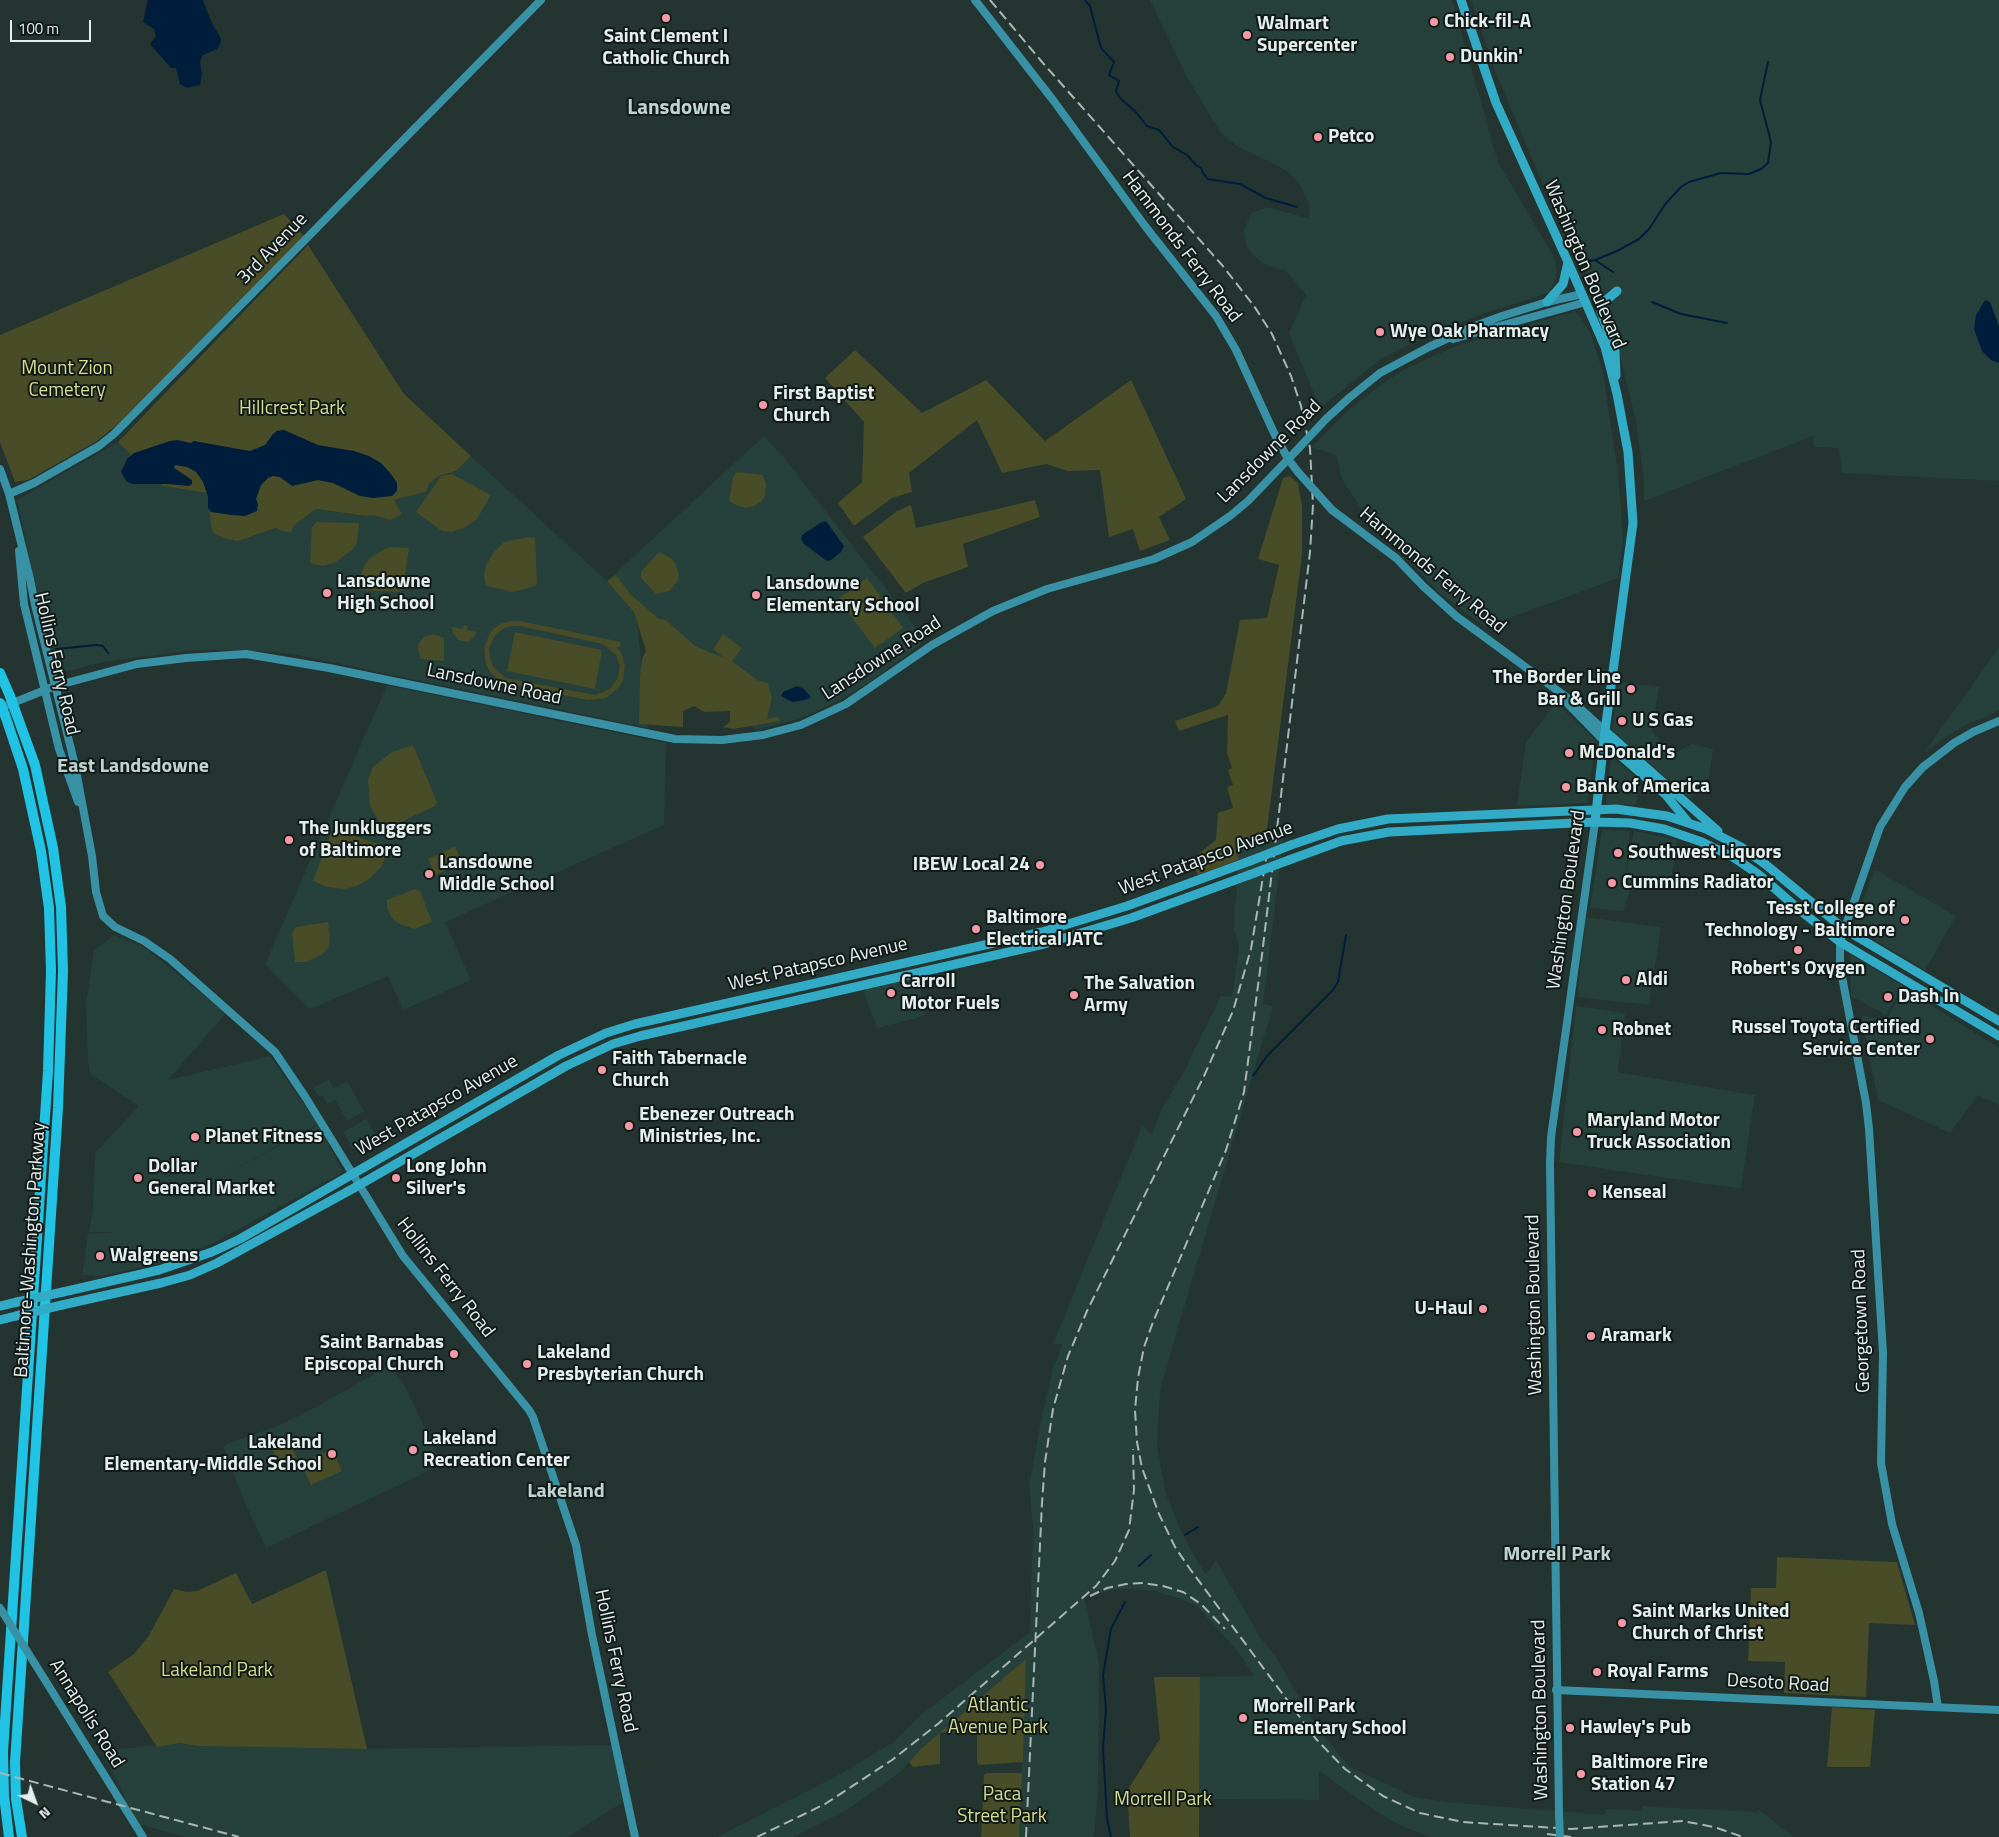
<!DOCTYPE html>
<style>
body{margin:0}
#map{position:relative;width:1999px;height:1837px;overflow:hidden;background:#233431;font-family:"Titillium Web",sans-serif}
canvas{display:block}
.north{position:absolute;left:10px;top:1777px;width:50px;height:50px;-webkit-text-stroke:4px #121a18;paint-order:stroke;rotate:138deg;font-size:14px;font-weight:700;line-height:20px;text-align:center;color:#e5f0ee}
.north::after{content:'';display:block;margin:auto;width:18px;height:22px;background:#e5f0ee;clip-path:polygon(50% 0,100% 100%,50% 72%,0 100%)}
.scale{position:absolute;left:10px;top:20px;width:81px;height:22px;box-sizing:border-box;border:2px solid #e5f0ee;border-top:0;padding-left:6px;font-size:15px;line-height:18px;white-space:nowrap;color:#e5f0ee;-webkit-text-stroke:4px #121a18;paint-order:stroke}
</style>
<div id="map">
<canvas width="1999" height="1837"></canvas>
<div class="north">N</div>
<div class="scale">100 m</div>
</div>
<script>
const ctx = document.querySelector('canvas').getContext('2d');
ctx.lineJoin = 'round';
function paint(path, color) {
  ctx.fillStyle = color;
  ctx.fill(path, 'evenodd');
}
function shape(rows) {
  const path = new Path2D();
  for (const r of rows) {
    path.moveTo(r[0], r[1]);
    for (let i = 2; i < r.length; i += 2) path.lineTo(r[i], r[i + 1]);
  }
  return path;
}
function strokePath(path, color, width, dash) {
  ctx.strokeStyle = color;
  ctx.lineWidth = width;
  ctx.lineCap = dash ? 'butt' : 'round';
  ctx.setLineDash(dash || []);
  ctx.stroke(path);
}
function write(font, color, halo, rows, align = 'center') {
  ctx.font = font + ' "Titillium Web",sans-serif';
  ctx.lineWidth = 4;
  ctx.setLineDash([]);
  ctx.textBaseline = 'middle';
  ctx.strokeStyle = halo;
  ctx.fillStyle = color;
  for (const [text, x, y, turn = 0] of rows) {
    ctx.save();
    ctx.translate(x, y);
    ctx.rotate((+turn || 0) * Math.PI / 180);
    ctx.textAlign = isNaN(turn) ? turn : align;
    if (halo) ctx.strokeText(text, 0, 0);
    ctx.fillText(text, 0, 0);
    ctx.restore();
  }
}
const built = shape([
 [1150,0,1452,0,1498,162,1555,259,1557,274,1549,293,1488,312,1433,333,1381,359,1320,408,1289,333,1306,295,1285,270,1274,268,1264,264,1254,256,1247,247,1243,232,1251,214,1266,207,1308,218,1310,213,1307,199,1301,187,1291,174,1277,165,1238,147,1221,133,1187,77],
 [1471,0,1999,0,1999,481,1842,473,1839,448,1814,447,1813,436,1644,501,1644,481,1636,421,1617,344,1608,320,1580,259,1573,256,1496,73],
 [1575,311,1582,319,1591,335,1603,372,1617,466,1621,508,1623,542,1618,578,1485,627,1438,592,1403,554,1390,543,1360,507,1342,479,1336,455,1312,447,1350,409,1382,384,1403,370,1456,346],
 [764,436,782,455,907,616,918,631,922,641,919,646,871,681,842,699,799,719,756,730,636,610,648,728,297,655,274,652,214,650,185,651,103,662,69,671,61,670,52,662,17,500,118,442,163,486,207,493,238,541,276,528,282,531,316,509,366,516,374,515,391,520,394,500,426,492,429,484,438,476,456,471,471,456,607,581],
 [1999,647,1999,711,1968,724,1948,735,1924,753],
 [1618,682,1659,687,1652,732,1673,754,1692,744,1713,749,1709,777,1690,799,1612,731],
 [387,685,666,743,664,825,445,922,471,980,403,1010,388,976,310,1009,265,964],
 [1556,702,1596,741,1587,803,1517,806,1526,742],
 [1611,757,1640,780,1636,805,1606,804],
 [1602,830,1630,831,1626,872,1634,831,1677,840,1670,887,1633,880,1624,911,1590,908],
 [1284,833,1263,1004,1273,1006,1160,1389,1157,1447,1166,1494,1181,1531,1199,1564,1206,1574,1216,1560,1260,1637,1273,1653,1321,1733,1350,1767,1414,1797,1447,1802,1605,1815,1606,1809,1642,1811,1642,1806,1757,1812,1759,1810,1794,1837,1430,1837,1402,1826,1380,1814,1319,1771,1319,1800,1199,1799,1200,1677,1254,1676,1239,1653,1198,1607,1181,1599,1154,1591,1126,1589,1112,1590,1084,1597,1099,1664,1098,1792,1094,1837,1019,1837,1026,1660,922,1748,900,1772,847,1810,793,1837,717,1837,837,1776,895,1741,922,1714,1030,1632,1033,1526,1029,1485,1042,1416,1054,1363,1055,1365,1062,1344,1053,1344,1142,1126,1152,1134,1163,1107,1189,1063,1188,1062,1221,996,1232,997,1239,948,1234,930,1234,904,1236,902,1239,843],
 [1874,871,1878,871,1956,916,1925,970,1856,929,1854,924],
 [1586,917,1661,927,1649,1005,1577,997],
 [114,935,144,947,226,1013,168,1080,270,1056,318,1124,205,1185,318,1125,343,1172,215,1242,169,1261,101,1276,82,1275,88,1234,116,1232,89,1232,93,1207,95,1153,139,1106,90,1074,88,1060,86,1003,94,950],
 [1850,954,1903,986,1886,1015,1851,996],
 [918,977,926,1014,917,1018,877,1028,864,993,865,990],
 [1904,988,1999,1048,1999,1105,1978,1095,1950,1133,1878,1100,1861,1015,1886,1020],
 [1576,1006,1625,1013,1618,1072,1755,1095,1741,1189,1559,1162],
 [329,1079,334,1088,347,1081,364,1111,347,1121,335,1100,327,1104,322,1095,319,1097,313,1088],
 [366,1119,377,1136,353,1149,343,1132],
 [391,1365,404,1385,441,1462,441,1465,266,1548,241,1494,224,1447,226,1444,275,1427,305,1413],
 [180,1743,197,1746,367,1749,613,1745,625,1801,568,1837,185,1837,138,1824,122,1797,126,1798,101,1751]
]);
const green = shape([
 [284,214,304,236,117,425,97,441,28,480,15,482,0,442,0,335],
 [308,245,404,394,471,456,456,471,438,476,429,484,426,492,394,500,402,514,390,520,374,515,366,516,316,509,294,525,291,532,282,531,276,528,238,541,224,538,212,532,207,493,163,486,118,442],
 [855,350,922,413,986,380,1045,441,1131,380,1186,499,1159,517,1170,540,1140,551,1133,529,1109,537,1100,470,1068,471,1046,464,1002,473,977,420,909,473,912,492,892,498,854,526,838,503,862,482,864,422,825,378],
 [737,472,763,475,766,484,765,496,761,502,754,506,746,508,738,506,729,501,733,477],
 [452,474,491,495,477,519,466,527,452,532,442,531,416,512,441,476],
 [1290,476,1298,483,1302,506,1302,555,1266,837,1240,843,1238,860,1198,875,1192,859,1216,840,1218,813,1233,808,1227,787,1233,785,1228,770,1232,768,1227,753,1228,715,1179,731,1175,721,1218,706,1226,693,1240,620,1267,618,1279,565,1258,559,1283,478],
 [1035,500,1040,517,963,544,968,567,923,583,906,593,863,537,897,511,911,505,916,528],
 [317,522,359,523,357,543,352,550,334,563,323,566,310,563,312,527],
 [527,537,535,538,537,583,535,586,513,592,486,586,484,574,486,565,494,552,504,542],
 [390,547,409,548,403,589,399,592,359,590,360,578,363,568,369,559,383,550],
 [659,552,671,558,675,563,679,574,678,581,669,591,656,594,641,578,641,572],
 [616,575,631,595,659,619,666,620,695,646,724,658,713,649,723,634,742,648,732,661,757,680,768,683,772,698,767,719,778,717,780,721,734,729,723,727,730,722,730,711,704,712,694,706,683,711,683,727,639,724,640,676,642,659,646,651,634,612,607,581],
 [867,578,903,628,875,648,838,599],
 [511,621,520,621,621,642,620,647,616,647,621,652,625,666,623,680,619,687,606,698,588,700,513,685,498,679,490,672,486,664,484,647,491,631,500,624],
 [512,626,520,626,603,644,616,655,620,666,618,678,610,689,595,695,506,678,494,668,491,662,489,648,495,635,503,629],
 [464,625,468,626,467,630,477,632,474,637,468,642,458,640,453,633,452,627,463,629],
 [515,632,602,650,595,689,507,671],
 [433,634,444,638,444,661,421,659,420,657,418,649,419,643,424,637],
 [413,745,437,802,435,806,384,830,370,806,368,780,373,767,392,752],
 [338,830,390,848,381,867,369,879,357,886,344,889,327,887,313,881,331,833],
 [455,846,462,863,435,875,428,859],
 [415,889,420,891,432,922,414,929,397,923,390,915,387,908,387,900],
 [328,922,330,940,328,948,323,954,306,962,295,962,292,933,296,927],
 [290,1443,297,1458,281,1466,273,1451],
 [332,1449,342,1471,311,1485,301,1463],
 [1777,1557,1897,1562,1915,1625,1869,1623,1866,1697,1784,1693,1785,1662,1748,1661,1751,1588,1776,1588],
 [326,1570,367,1749,197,1746,180,1743,157,1747,108,1672,134,1654,148,1637,174,1589,187,1592,197,1591,236,1573,252,1604],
 [1026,1659,1023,1762,979,1765,977,1762,977,1733,940,1732,940,1764,913,1767,909,1762,922,1748],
 [1154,1677,1200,1677,1199,1837,1130,1837,1127,1791,1160,1739],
 [1832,1707,1875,1710,1870,1767,1827,1767],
 [987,1773,1022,1773,1019,1837,981,1837,984,1775]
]);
const water = shape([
 [148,0,203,0,210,19,221,39,221,43,217,49,203,55,200,62,202,74,200,85,187,88,180,84,176,68,171,68,150,44,156,36,154,29,143,22],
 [1985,300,1990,302,1999,326,1999,363,1991,360,1982,351,1974,329,1976,315],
 [284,430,318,445,354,451,369,456,381,463,391,474,397,483,397,491,392,496,373,498,360,496,333,483,318,480,292,486,280,477,273,476,268,478,261,485,256,499,258,504,257,511,245,516,232,515,211,512,208,508,208,497,203,482,196,472,187,467,175,465,174,468,192,480,192,484,189,486,167,484,133,484,127,482,121,472,127,459,134,453,170,441,177,440,191,443,194,441,250,451,265,445,273,434,277,431],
 [826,521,844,546,841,552,831,560,827,561,804,544,801,539,802,535,820,523],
 [797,686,804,689,811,697,805,700,792,702,781,696,783,692]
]);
const stream = shape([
 [1085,0,1090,6,1101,48,1114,62,1109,75,1119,81,1116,91,1118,95,1122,100,1135,111,1147,126,1159,130,1173,147,1187,155,1196,165,1201,168,1203,173,1208,179,1240,184,1266,198,1297,207],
 [1595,260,1613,272],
 [1579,263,1595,260,1617,251,1639,239,1649,229,1666,203,1681,187,1689,182,1721,173,1749,174,1761,169,1768,163,1771,142,1760,100,1768,62],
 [1652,302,1681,314,1727,323],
 [56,649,97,645,103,646,108,653],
 [1253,1076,1267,1056,1333,990,1338,982,1346,935],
 [1185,1535,1198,1527],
 [1139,1566,1151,1555],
 [1111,1837,1107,1818,1103,1748,1106,1709,1103,1675,1111,1629,1125,1602]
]);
const secondary = shape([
 [975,0,1053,100,1145,226,1216,316,1236,350,1274,433,1288,459,1298,472],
 [1453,339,1586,302],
 [1326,419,1349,398,1380,373,1429,347,1472,327,1502,316,1547,302,1582,294],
 [0,469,9,494,30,579,35,605,75,765,92,856,96,892,103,916,115,927,144,941,170,959,275,1052,306,1098,403,1256,529,1410,533,1417,576,1545,592,1635,635,1837],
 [9,494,34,483,99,446,114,434,541,0],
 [1332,510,1396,558,1424,587,1456,616,1573,702,1605,731],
 [19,551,24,604,32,637,59,749,78,802],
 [1563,699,1604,741],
 [0,708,55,686,137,664,186,658,246,654,329,668,675,739,722,740,763,735,801,725,846,704,932,645,993,611,1047,589,1154,559,1192,542,1230,516,1248,501,1296,451],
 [35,1664,143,1837],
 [1556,1690,1999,1710],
 [1938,1707,1934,1681,1919,1613,1892,1524,1881,1463,1883,1353,1869,1129,1866,1103,1840,966,1840,942,1880,827,1905,787,1923,767,1954,743,1973,732,1999,721],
 [1559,1814,1550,1164,1551,1137,1595,822]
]);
const primary = shape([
 [1461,0,1496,103,1568,262,1605,347,1617,394,1628,452,1633,523,1605,731,1595,822],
 [1547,302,1563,284,1568,262],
 [1616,376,1615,351,1601,312,1604,302,1617,291],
 [1605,731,1718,831],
 [1604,741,1665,794,1688,822],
 [1291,845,1338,829,1388,819,1616,809,1667,816,1706,829,1741,847,1765,864,1844,929,1999,1021],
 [1289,860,1341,841,1389,832,1595,822,1630,823,1664,829,1702,842,1733,857,1758,874,1802,912,1840,942,1999,1036],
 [63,1292,159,1270,212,1252,240,1239,559,1055,606,1033,635,1024,1042,932,1127,906,1250,861],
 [62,1305,161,1283,190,1275,217,1263,354,1188,566,1066,613,1044,640,1036,1044,944,1131,918,1249,875],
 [0,1306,17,1302],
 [0,1320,16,1316]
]);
const highway = shape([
 [0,673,10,696],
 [15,710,35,765,53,848,61,907,63,971,58,1108,15,1762,16,1799,22,1837],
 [5,715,23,769,41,851,49,908,51,971,48,1071,3,1752,4,1795,9,1837]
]);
const rail = shape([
 [990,0,1042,62,1222,265,1254,306,1272,334,1291,376,1301,406,1310,448,1313,505,1310,552,1262,955,1244,1092,1226,1150,1153,1322,1144,1347,1138,1378,1135,1410,1137,1442,1142,1468,1159,1514,1175,1547,1190,1569,1316,1739,1345,1769,1383,1796,1420,1813,1463,1822,1571,1829,1683,1821,1714,1827,1743,1837],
 [1090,1596,1107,1588,1126,1584,1143,1583,1163,1586,1183,1592,1201,1604,1225,1629],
 [0,1773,239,1837],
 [1547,1834,1571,1837],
 [757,1837,825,1804,892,1760,939,1723,1096,1586,1115,1561,1129,1530,1134,1490,1133,1449],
 [1026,1837,1042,1503,1045,1462,1053,1409,1068,1356,1087,1311,1204,1076,1233,1011,1251,949,1268,847]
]);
const secondaryBridge = shape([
 [1296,451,1326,419],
 [1298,472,1332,510],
 [0,1608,35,1664],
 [1559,1814,1560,1837]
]);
const primaryBridge = shape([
 [1250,861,1291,845],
 [1249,875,1289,860],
 [17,1302,63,1292],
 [16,1316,62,1305]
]);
const highwayBridge = shape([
 [10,696,15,710],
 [0,703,5,715]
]);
const markers = [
 [666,18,5,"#f49aa6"],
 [1434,22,5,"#f49aa6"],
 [1247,35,5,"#f49aa6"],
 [1450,57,5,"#f49aa6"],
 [1318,137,5,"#f49aa6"],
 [1380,332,5,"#f49aa6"],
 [763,405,5,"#f49aa6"],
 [327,593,5,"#f49aa6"],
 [756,595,5,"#f49aa6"],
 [1631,689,5,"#f49aa6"],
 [1622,721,5,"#f49aa6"],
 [1569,753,5,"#f49aa6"],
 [1566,787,5,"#f49aa6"],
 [289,840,5,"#f49aa6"],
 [1618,853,5,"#f49aa6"],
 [1040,865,5,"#f49aa6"],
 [429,874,5,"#f49aa6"],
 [1612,883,5,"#f49aa6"],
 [1905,920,5,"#f49aa6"],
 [976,929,5,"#f49aa6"],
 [1798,950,5,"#f49aa6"],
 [1626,980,5,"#f49aa6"],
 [891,993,5,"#f49aa6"],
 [1074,995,5,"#f49aa6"],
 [1888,997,5,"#f49aa6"],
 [1602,1030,5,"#f49aa6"],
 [1930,1039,5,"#f49aa6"],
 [602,1070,5,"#f49aa6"],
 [629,1126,5,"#f49aa6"],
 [1577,1132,5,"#f49aa6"],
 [195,1137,5,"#f49aa6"],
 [138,1178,5,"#f49aa6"],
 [396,1178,5,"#f49aa6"],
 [1592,1193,5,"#f49aa6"],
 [100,1256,5,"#f49aa6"],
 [1483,1309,5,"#f49aa6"],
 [1591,1336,5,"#f49aa6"],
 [454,1354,5,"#f49aa6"],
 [527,1364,5,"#f49aa6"],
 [413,1450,5,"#f49aa6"],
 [332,1454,5,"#f49aa6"],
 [1622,1623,5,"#f49aa6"],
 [1597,1672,5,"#f49aa6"],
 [1243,1718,5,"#f49aa6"],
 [1570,1728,5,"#f49aa6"],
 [1581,1774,5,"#f49aa6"]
];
const poiNames = [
 ["Chick-fil-A",1444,22],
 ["Walmart",1257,24],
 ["Supercenter",1257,46],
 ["Saint Clement I",666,37,"center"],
 ["Catholic Church",666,59,"center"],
 ["Dunkin'",1460,57],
 ["Petco",1328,137],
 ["Wye Oak Pharmacy",1390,332],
 ["First Baptist",773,394],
 ["Church",773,416],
 ["Lansdowne",337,582],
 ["High School",337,604],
 ["Lansdowne",766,584],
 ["Elementary School",766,606],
 ["The Border Line",1621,678,"right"],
 ["Bar & Grill",1621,700,"right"],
 ["U S Gas",1632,721],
 ["McDonald's",1579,753],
 ["Bank of America",1576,787],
 ["The Junkluggers",299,829],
 ["of Baltimore",299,851],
 ["Southwest Liquors",1628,853],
 ["Lansdowne",439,863],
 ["Middle School",439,885],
 ["IBEW Local 24",1030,865,"right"],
 ["Cummins Radiator",1622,883],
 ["Tesst College of",1895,909,"right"],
 ["Technology - Baltimore",1895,931,"right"],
 ["Baltimore",986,918],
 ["Electrical JATC",986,940],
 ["Robert's Oxygen",1798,969,"center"],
 ["Aldi",1636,980],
 ["Carroll",901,982],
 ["Motor Fuels",901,1004],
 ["The Salvation",1084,984],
 ["Army",1084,1006],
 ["Dash In",1898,997],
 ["Russel Toyota Certified",1920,1028,"right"],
 ["Service Center",1920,1050,"right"],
 ["Robnet",1612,1030],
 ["Faith Tabernacle",612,1059],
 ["Church",612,1081],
 ["Ebenezer Outreach",639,1115],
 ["Ministries, Inc.",639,1137],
 ["Maryland Motor",1587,1121],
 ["Truck Association",1587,1143],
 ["Planet Fitness",205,1137],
 ["Dollar",148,1167],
 ["General Market",148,1189],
 ["Long John",406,1167],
 ["Silver's",406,1189],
 ["Kenseal",1602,1193],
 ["Walgreens",110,1256],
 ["U-Haul",1473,1309,"right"],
 ["Aramark",1601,1336],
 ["Saint Barnabas",444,1343,"right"],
 ["Episcopal Church",444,1365,"right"],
 ["Lakeland",537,1353],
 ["Presbyterian Church",537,1375],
 ["Lakeland",423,1439],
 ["Recreation Center",423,1461],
 ["Lakeland",322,1443,"right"],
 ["Elementary-Middle School",322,1465,"right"],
 ["Saint Marks United",1632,1612],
 ["Church of Christ",1632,1634],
 ["Royal Farms",1607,1672],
 ["Morrell Park",1253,1707],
 ["Elementary School",1253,1729],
 ["Hawley's Pub",1580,1728],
 ["Baltimore Fire",1591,1763],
 ["Station 47",1591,1785]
];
const streetNames = [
 ["Hammonds Ferry Road",1181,247,53],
 ["3rd Avenue",273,249,-46],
 ["Washington Boulevard",1584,265,67],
 ["Lansdowne Road",1270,452,-45],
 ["Hammonds Ferry Road",1432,571,40],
 ["Lansdowne Road",882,659,-33],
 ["Hollins Ferry Road",56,664,77],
 ["Lansdowne Road",494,685,12],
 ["West Patapsco Avenue",1206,859,-20],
 ["Washington Boulevard",1567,900,-82],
 ["West Patapsco Avenue",818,965,-13],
 ["West Patapsco Avenue",437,1106,-30],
 ["Baltimore-Washington Parkway",31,1250,-86],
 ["Hollins Ferry Road",445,1278,52],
 ["Washington Boulevard",1535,1305,-91],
 ["Georgetown Road",1862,1321,-92],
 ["Hollins Ferry Road",615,1661,78],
 ["Desoto Road",1778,1684,3],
 ["Washington Boulevard",1541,1710,-91],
 ["Annapolis Road",86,1714,58]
];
const parkNames = [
 ["Mount Zion",67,369],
 ["Cemetery",67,391],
 ["Hillcrest Park",292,409],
 ["Lakeland Park",217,1671],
 ["Atlantic",998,1706],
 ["Avenue Park",998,1728],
 ["Paca",1002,1795],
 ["Street Park",1002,1817],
 ["Morrell Park",1163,1800]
];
const neighbourhoodNames = [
 ["East Landsdowne",133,767],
 ["Lakeland",566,1492],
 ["Morrell Park",1557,1555]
];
const quarterNames = [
 ["Lansdowne",679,109]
];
paint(built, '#26403b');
paint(green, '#484c27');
paint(water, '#001e3c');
strokePath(stream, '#001e3c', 2);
strokePath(secondary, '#3991a5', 8);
strokePath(primary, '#31abc6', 9);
strokePath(highway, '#20c3e3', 10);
strokePath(rail, '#aab7b5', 2, [10, 5]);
strokePath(secondaryBridge, '#3991a5', 8);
strokePath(primaryBridge, '#31abc6', 9);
strokePath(highwayBridge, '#20c3e3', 10);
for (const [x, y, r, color] of markers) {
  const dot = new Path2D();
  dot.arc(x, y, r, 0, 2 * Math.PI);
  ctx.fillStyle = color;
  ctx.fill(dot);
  strokePath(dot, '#121a18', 2);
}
write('bold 19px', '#e5f0ee', '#121a18', poiNames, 'left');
write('19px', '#e5f0ee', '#121a18', streetNames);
write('19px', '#d6de91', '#121a18', parkNames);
write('bold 20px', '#bfd4d0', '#121a18', neighbourhoodNames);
write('bold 21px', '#bfd4d0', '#121a18', quarterNames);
</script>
